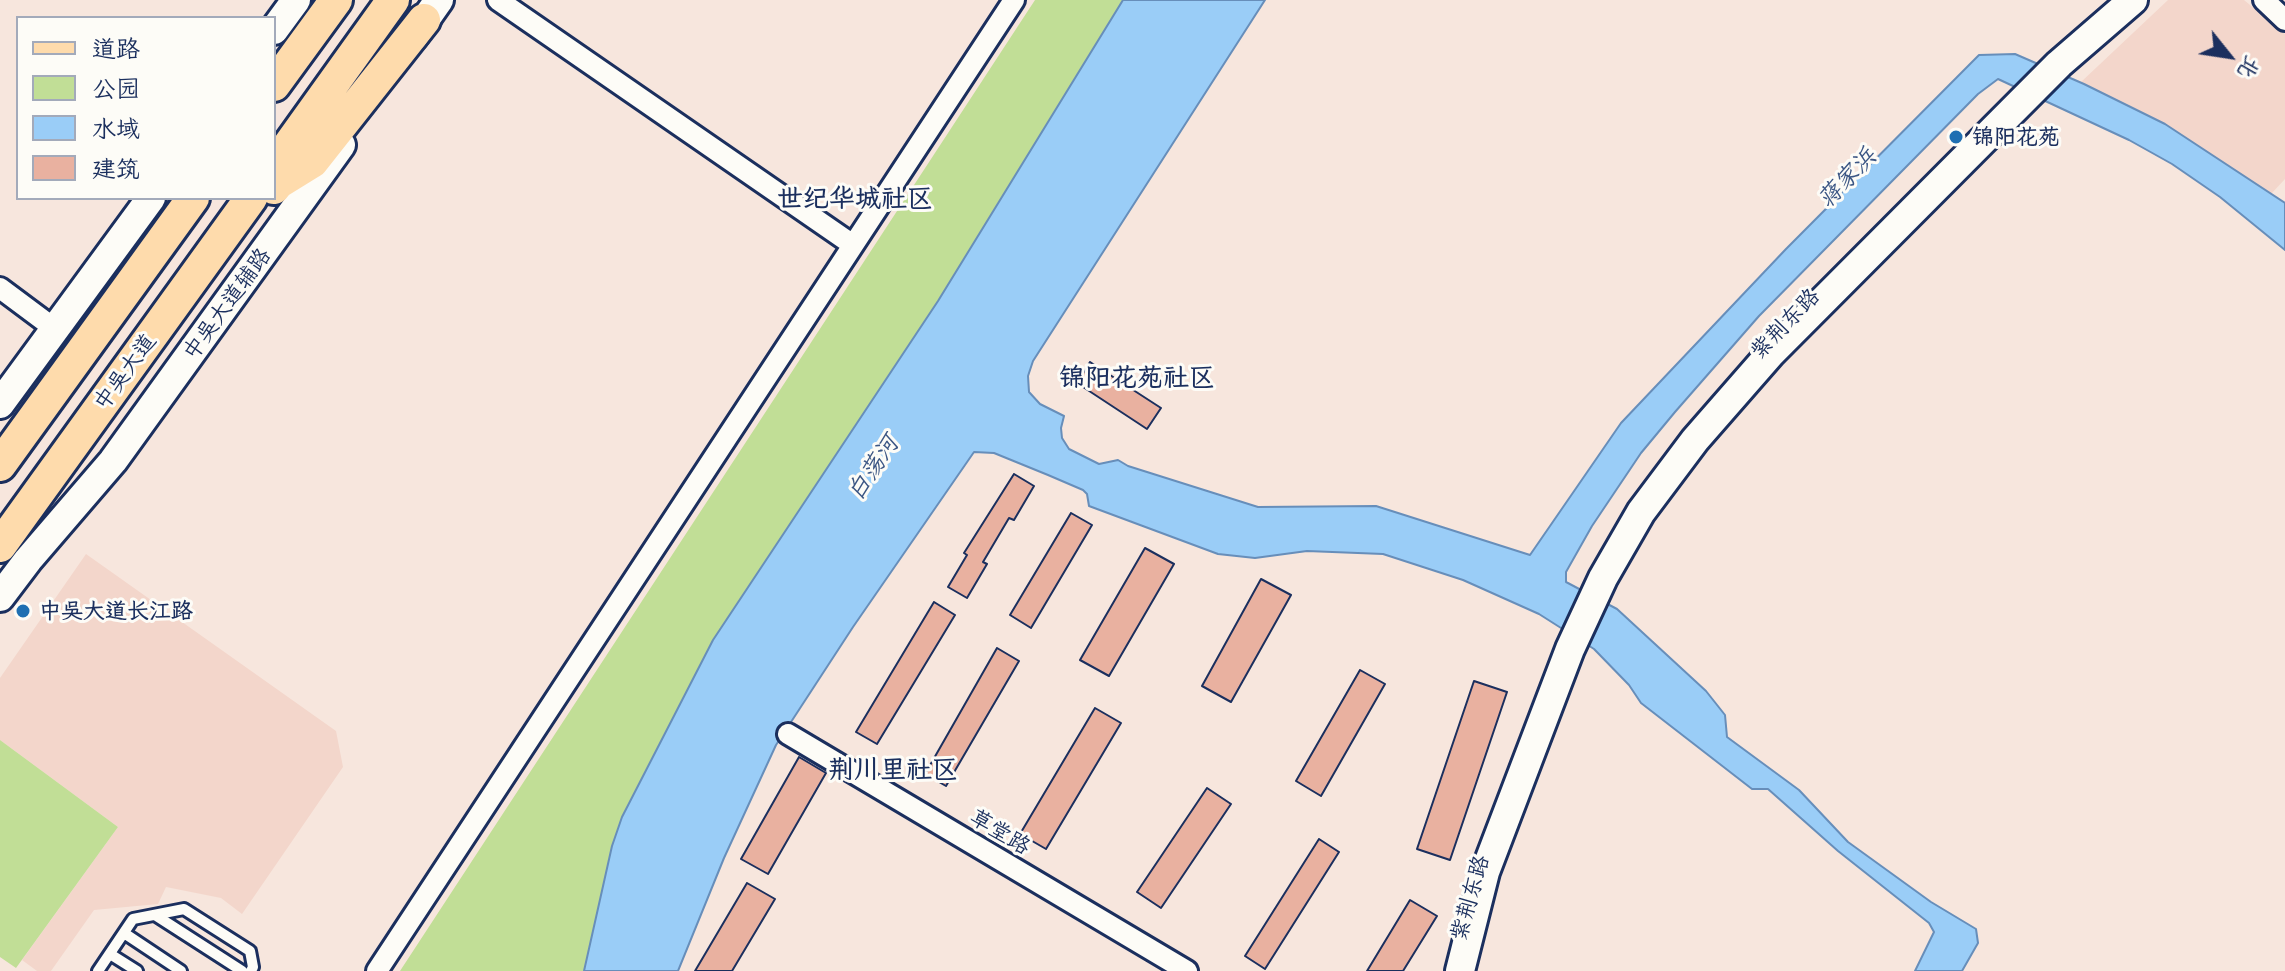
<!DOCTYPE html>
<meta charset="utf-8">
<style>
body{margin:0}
#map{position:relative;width:2285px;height:971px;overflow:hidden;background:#f7e6dd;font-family:Mali,"LXGW WenKai TC",sans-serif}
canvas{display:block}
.legend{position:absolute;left:16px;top:16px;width:260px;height:184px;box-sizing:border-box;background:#fdfcf7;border:2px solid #a3aaba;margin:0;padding:10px 14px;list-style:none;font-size:24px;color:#1b2f5e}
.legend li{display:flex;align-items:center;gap:16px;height:40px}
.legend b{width:40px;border:2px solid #a3aaba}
.north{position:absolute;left:2189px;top:16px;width:80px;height:80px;-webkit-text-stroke:6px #fdfcf7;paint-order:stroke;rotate:120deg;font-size:22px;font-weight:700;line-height:32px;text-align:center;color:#1b2f5e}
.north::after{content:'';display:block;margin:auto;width:28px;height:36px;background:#1b2f5e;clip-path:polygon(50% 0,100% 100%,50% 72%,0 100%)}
</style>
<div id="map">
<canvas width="2285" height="971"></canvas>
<ul class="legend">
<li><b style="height:10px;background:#fedbac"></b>道路</li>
<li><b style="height:22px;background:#c1de96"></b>公园</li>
<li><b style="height:22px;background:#9acdf7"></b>水域</li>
<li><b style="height:22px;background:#e9b1a0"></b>建筑</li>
</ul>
<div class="north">北</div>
</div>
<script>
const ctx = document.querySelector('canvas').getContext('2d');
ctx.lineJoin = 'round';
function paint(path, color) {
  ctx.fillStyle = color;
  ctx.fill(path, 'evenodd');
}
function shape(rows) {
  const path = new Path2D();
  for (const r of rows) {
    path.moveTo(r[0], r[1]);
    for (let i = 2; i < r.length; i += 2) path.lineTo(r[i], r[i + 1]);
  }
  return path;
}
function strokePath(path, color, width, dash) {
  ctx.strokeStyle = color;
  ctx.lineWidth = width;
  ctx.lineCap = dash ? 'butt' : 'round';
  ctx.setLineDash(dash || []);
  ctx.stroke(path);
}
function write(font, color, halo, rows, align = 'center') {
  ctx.font = font + ' Mali,"LXGW WenKai TC",sans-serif';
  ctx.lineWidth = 6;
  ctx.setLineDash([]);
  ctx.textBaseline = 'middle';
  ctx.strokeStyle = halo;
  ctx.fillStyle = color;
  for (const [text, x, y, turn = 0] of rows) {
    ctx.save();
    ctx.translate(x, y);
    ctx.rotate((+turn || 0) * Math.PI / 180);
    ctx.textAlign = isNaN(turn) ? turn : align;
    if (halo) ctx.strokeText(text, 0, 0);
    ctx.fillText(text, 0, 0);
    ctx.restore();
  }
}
const built = shape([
 [2168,0,2244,0,2285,34,2285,179,2271,194,2165,124,2081,82],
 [86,554,336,731,343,767,242,914,221,898,166,887,158,904,94,910,51,971,37,971,22,960,118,827,0,740,0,678]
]);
const green = shape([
 [1035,0,1123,0,938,301,713,640,622,817,612,846,584,971,400,971],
 [0,740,118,827,16,968,0,957]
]);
const water = shape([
 [1123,0,1265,0,1033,361,1028,376,1029,392,1040,404,1064,416,1061,428,1062,438,1069,449,1099,464,1118,460,1128,466,1258,507,1376,506,1530,555,1621,423,1786,249,1979,55,2015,54,2084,84,2165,124,2285,203,2285,250,2220,197,2172,164,2129,140,1998,79,1978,94,1759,316,1675,412,1641,453,1592,526,1566,572,1566,582,1617,609,1706,691,1725,715,1727,737,1799,790,1848,842,1931,902,1976,929,1978,943,1962,971,1915,971,1934,932,1929,923,1838,851,1768,789,1752,789,1641,703,1629,685,1594,649,1539,614,1463,580,1383,554,1307,551,1255,558,1218,554,1089,506,1087,494,1083,490,1048,475,994,453,974,452,853,627,776,745,724,858,678,971,584,971,612,846,622,817,713,640,938,301,1123,0]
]);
const building = shape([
 [1090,362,1161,408,1147,429,1077,383,1090,362],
 [1014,474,1034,486,1014,520,1009,518,983,562,987,564,967,598,948,587,967,555,964,553,1014,474],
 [1071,513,1092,525,1031,628,1010,615,1071,513],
 [1145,548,1174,564,1109,676,1080,660,1145,548],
 [1261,579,1291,595,1231,702,1202,686,1261,579],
 [934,602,955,615,877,744,856,732,934,602],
 [997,648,1019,661,946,786,925,774,997,648],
 [1360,670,1385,684,1321,796,1296,781,1360,670],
 [1474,681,1507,692,1450,860,1417,849,1474,681],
 [1095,708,1121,723,1046,849,1020,834,1095,708],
 [799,757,826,773,768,874,741,859,799,757],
 [1207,788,1231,804,1161,908,1137,892,1207,788],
 [1319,839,1339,852,1265,969,1245,956,1319,839],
 [747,883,775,899,732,971,695,971,747,883],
 [1410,900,1437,916,1403,971,1367,971,1410,900]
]);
const lane = shape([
 [155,915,242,971],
 [124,933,181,971],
 [110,954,137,971],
 [98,971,133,919,184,909,250,951,253,967,251,971]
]);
const street = shape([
 [498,0,853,245],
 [2264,0,2285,20],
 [0,288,55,329],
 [788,734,1187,971],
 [377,971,1014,0]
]);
const secondary = shape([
 [274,30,296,0],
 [413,37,439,0],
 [0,404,151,198],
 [0,597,28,560,113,461,341,145],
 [1460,971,1485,872,1570,649,1603,578,1641,512,1695,440,1771,353,2059,64,2133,0]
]);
const primary = shape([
 [274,85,336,0],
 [274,166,393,0],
 [274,188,278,183,312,162,424,20],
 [0,465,193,198],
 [0,546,251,198]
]);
const markers = [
 [1956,137,8,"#1f6fb2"],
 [23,611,8,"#1f6fb2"]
];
const poiNames = [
 ["锦阳花苑",1972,137],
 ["中吴大道长江路",39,611]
];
const streetNames = [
 ["中吴大道辅路",227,304,-54],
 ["紫荆东路",1785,324,-46],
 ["中吴大道",125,372,-54],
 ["草堂路",1000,832,31],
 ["紫荆东路",1470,898,-74]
];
const waterNames = [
 ["蒋家浜",1847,178,-46],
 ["白荡河",873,468,-56]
];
const quarterNames = [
 ["世纪华城社区",855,199],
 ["锦阳花苑社区",1137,378],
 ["荆川里社区",893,770]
];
paint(built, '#f3d6cb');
paint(green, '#c1de96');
paint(water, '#9acdf7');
strokePath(water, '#678eba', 2);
paint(building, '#e9b1a0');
strokePath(building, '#1b2f5e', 2);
strokePath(lane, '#1b2f5e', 16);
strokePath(street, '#1b2f5e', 26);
strokePath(secondary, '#1b2f5e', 34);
strokePath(primary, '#1b2f5e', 38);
strokePath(lane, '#fdfcf7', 10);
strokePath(street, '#fdfcf7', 20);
strokePath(secondary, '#fdfcf7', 28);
strokePath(primary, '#fedbac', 32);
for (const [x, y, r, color] of markers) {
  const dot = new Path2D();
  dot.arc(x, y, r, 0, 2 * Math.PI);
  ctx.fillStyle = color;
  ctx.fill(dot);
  strokePath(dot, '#fdfcf7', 3);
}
write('bold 22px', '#1b2f5e', '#fdfcf7', poiNames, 'left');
write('22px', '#1b2f5e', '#fdfcf7', streetNames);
write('italic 24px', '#3b5684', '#fdfcf7', waterNames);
write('bold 26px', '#1b2f5e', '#fdfcf7', quarterNames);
</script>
